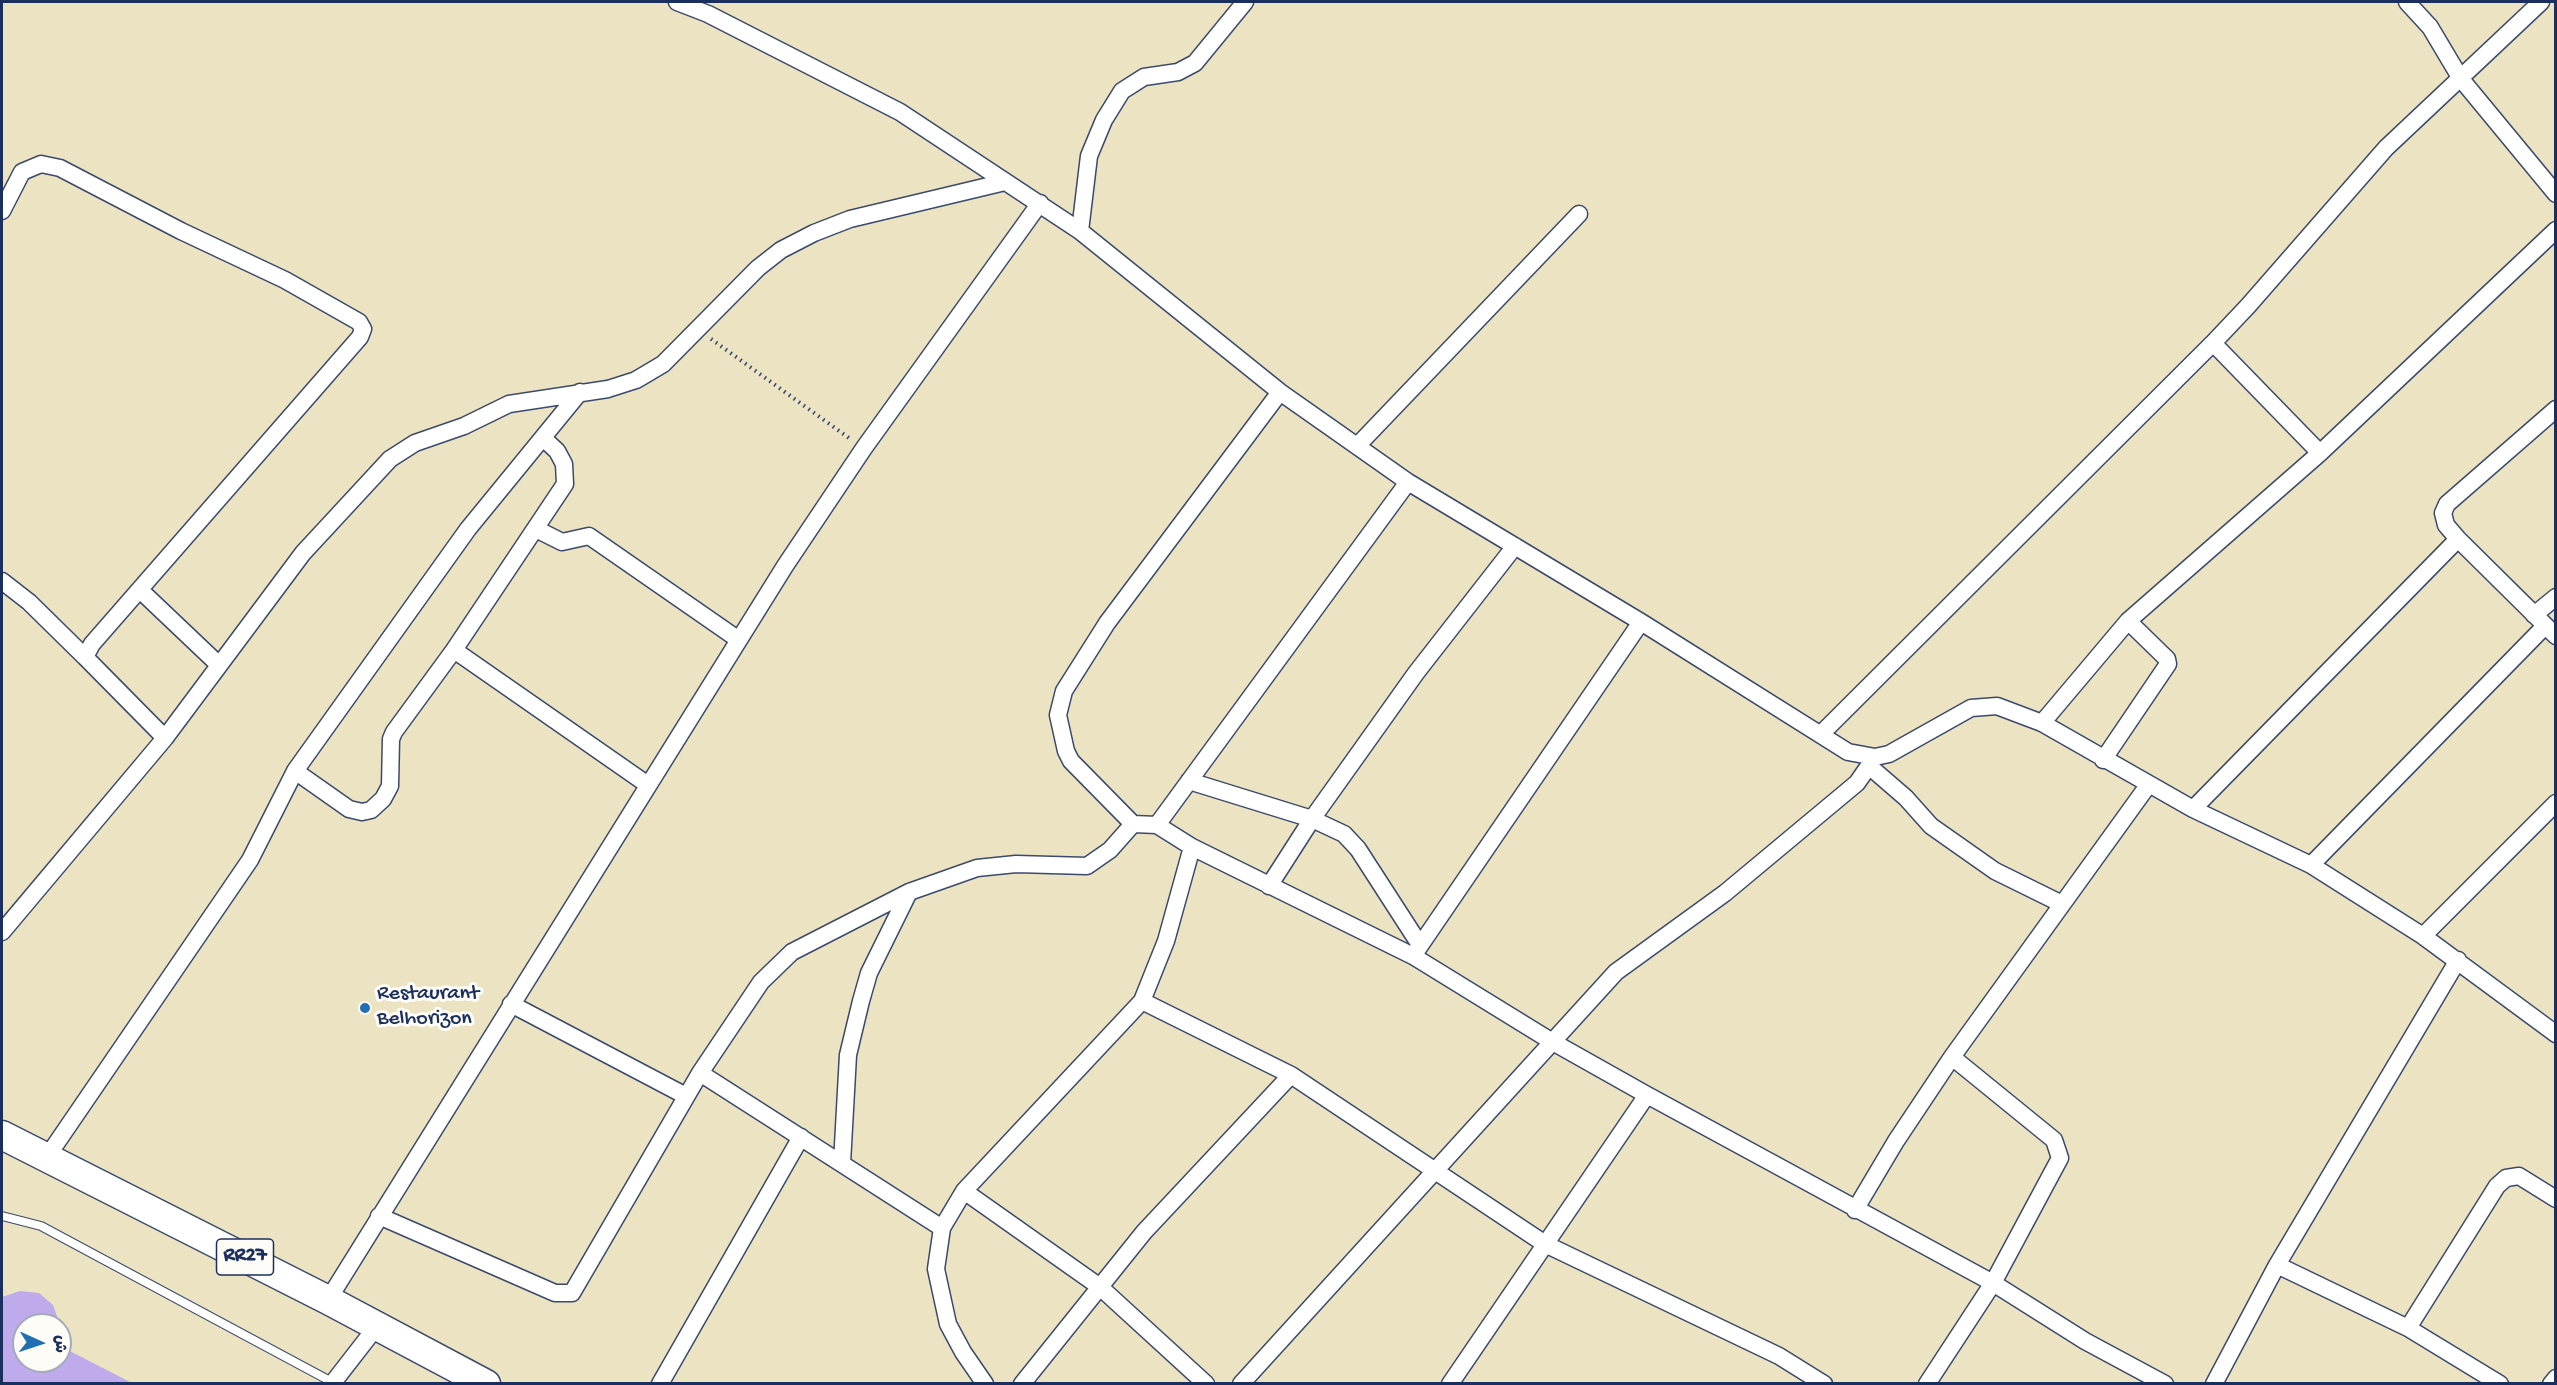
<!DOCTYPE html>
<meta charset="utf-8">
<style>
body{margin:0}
#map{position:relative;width:2557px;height:1385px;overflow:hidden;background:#ece3c3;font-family:"Gochi Hand","Playpen Sans Arabic",sans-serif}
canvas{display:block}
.frame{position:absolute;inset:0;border:3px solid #1b2f5e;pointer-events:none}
.north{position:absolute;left:12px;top:1313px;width:60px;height:60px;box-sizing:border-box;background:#fdfcf7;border:2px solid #a3aaba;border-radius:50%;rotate:93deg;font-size:16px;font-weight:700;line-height:24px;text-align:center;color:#1b2f5e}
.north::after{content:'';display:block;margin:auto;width:21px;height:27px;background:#1f6fb2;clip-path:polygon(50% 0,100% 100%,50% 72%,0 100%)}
</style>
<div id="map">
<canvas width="2557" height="1385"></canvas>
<div class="frame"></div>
<div class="north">ش</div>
</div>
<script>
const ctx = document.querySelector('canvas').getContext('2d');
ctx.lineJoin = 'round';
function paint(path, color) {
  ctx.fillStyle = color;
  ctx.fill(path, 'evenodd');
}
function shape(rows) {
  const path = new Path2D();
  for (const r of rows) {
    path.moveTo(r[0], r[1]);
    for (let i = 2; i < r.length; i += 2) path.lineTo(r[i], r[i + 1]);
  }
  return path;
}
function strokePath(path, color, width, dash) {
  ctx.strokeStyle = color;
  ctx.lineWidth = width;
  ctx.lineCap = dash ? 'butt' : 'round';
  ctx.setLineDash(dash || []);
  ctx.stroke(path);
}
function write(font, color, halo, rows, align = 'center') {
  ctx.font = font + ' "Gochi Hand",sans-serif';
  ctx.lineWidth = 6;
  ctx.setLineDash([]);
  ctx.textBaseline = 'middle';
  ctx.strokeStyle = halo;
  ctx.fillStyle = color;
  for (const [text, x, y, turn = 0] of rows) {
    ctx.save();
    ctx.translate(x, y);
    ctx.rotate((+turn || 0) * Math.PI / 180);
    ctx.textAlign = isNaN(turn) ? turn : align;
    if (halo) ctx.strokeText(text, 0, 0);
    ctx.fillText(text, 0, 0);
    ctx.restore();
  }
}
const building = shape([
 [20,1291,39,1293,53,1305,60,1325,24,1325,24,1361,60,1361,60,1346,132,1383,2,1383,2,1297]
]);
const path = shape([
 [711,339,849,438]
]);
const service = shape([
 [2,1216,41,1226,332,1382]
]);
const minor = shape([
 [677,2,708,14,900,112,1080,231,1280,392,1408,482,1641,622,1848,752,1875,757,1889,754,1971,708,1997,706,2042,723,2193,809,2311,865,2423,936,2556,1034],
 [2407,2,2430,27,2461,79,2556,194],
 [2,211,22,172,41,164,60,168,181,231,285,280,359,322,363,329,360,337,92,644,85,657,165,738],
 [1080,231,1089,156,1104,120,1122,91,1144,77,1178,72,1195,63,1245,2],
 [2213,343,2248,306,2386,148,2541,2],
 [2556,409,2447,504,2443,513,2446,525,2458,539,2556,636],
 [1358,445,1579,214],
 [536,529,562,542,589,536,739,640],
 [2,581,29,602,85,657],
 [140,590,219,665],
 [2534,615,2556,597],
 [454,650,648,785],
 [2042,723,2128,621,2320,453,2556,230],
 [1821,734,2213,343,2320,453],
 [2103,760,2168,664,2167,659,2128,621],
 [1869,766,1906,798,1931,826,1995,871,2062,904],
 [295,771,349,809,362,812,371,810,383,799,390,786,391,739,394,732,454,650,565,484,564,464,557,451,543,438],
 [1189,781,1312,819,1344,834,1358,849,1420,945],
 [2193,809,2458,539],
 [1133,824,1071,761,1066,751,1058,715,1064,691,1107,623,1280,392],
 [1157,825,1408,482],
 [2311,865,2545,626],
 [1269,886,1312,819,1416,673,1515,546],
 [2,932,165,738,303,553,390,459,415,443,464,426,509,404,608,389,636,380,663,364,758,268,781,250,814,233,850,219,1005,182],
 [2423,936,2556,803],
 [1413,956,1641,622],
 [1142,1001,1291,1075,1545,1244,1779,1356,1824,1384],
 [511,1004,686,1096],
 [700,1073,942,1228],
 [47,1157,250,860,295,771,468,529,580,392],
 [842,1163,848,1055,861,1001,869,973,909,892],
 [964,1191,1100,1287,1206,1384],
 [1855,1210,1896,1141,1952,1057,2149,784],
 [379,1216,555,1293,572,1293,700,1073,761,982,792,952,909,892,977,868,1016,864,1087,866,1110,850,1133,824,1157,825,1192,847,1413,956,1551,1041,1647,1095,1993,1283,2085,1341,2165,1384],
 [2277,1265,2408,1328,2500,1384],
 [328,1300,785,566,864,448,1040,203],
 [2408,1328,2497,1186,2506,1178,2519,1176,2556,1199],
 [332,1384,377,1326],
 [660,1384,801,1137],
 [985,1384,963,1352,948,1324,936,1269,942,1228,964,1191,1142,1001,1166,941,1192,847],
 [1022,1384,1144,1232,1291,1075],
 [1241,1384,1616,972,1725,893,1857,783,1875,757],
 [1450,1384,1647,1095],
 [1927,1384,1993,1283,2060,1158,2054,1140,1952,1057],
 [2214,1384,2277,1265,2458,960],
 [2551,1384,2556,1378]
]);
const trunk = shape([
 [2,1135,328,1300,486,1384]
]);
const markers = [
 [365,1008,6,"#1f6fb2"]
];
const shields = [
 [245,1257,57]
];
const shieldNames = [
 ["RR27",245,1257]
];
const poiNames = [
 ["Restaurant",377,995],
 ["Belhorizon",377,1020]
];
paint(building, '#bfabeb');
strokePath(service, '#3a4a6d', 10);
strokePath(minor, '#3a4a6d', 19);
strokePath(trunk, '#3a4a6d', 31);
strokePath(path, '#3a4a6d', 4, [1.5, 4.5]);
strokePath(service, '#fff', 8);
strokePath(minor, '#fff', 16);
strokePath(trunk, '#fff', 28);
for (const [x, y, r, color] of markers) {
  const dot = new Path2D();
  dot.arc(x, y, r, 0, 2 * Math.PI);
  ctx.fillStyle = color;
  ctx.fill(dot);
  strokePath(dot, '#fdfcf7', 2);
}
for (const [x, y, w] of shields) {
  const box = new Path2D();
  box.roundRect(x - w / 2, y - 18, w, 36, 4.5);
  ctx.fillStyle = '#fdfcf7';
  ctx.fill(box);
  strokePath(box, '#1b2f5e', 1.5);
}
write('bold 21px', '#1b2f5e', null, shieldNames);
write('22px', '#1b2f5e', '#fdfcf7', poiNames, 'left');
</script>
